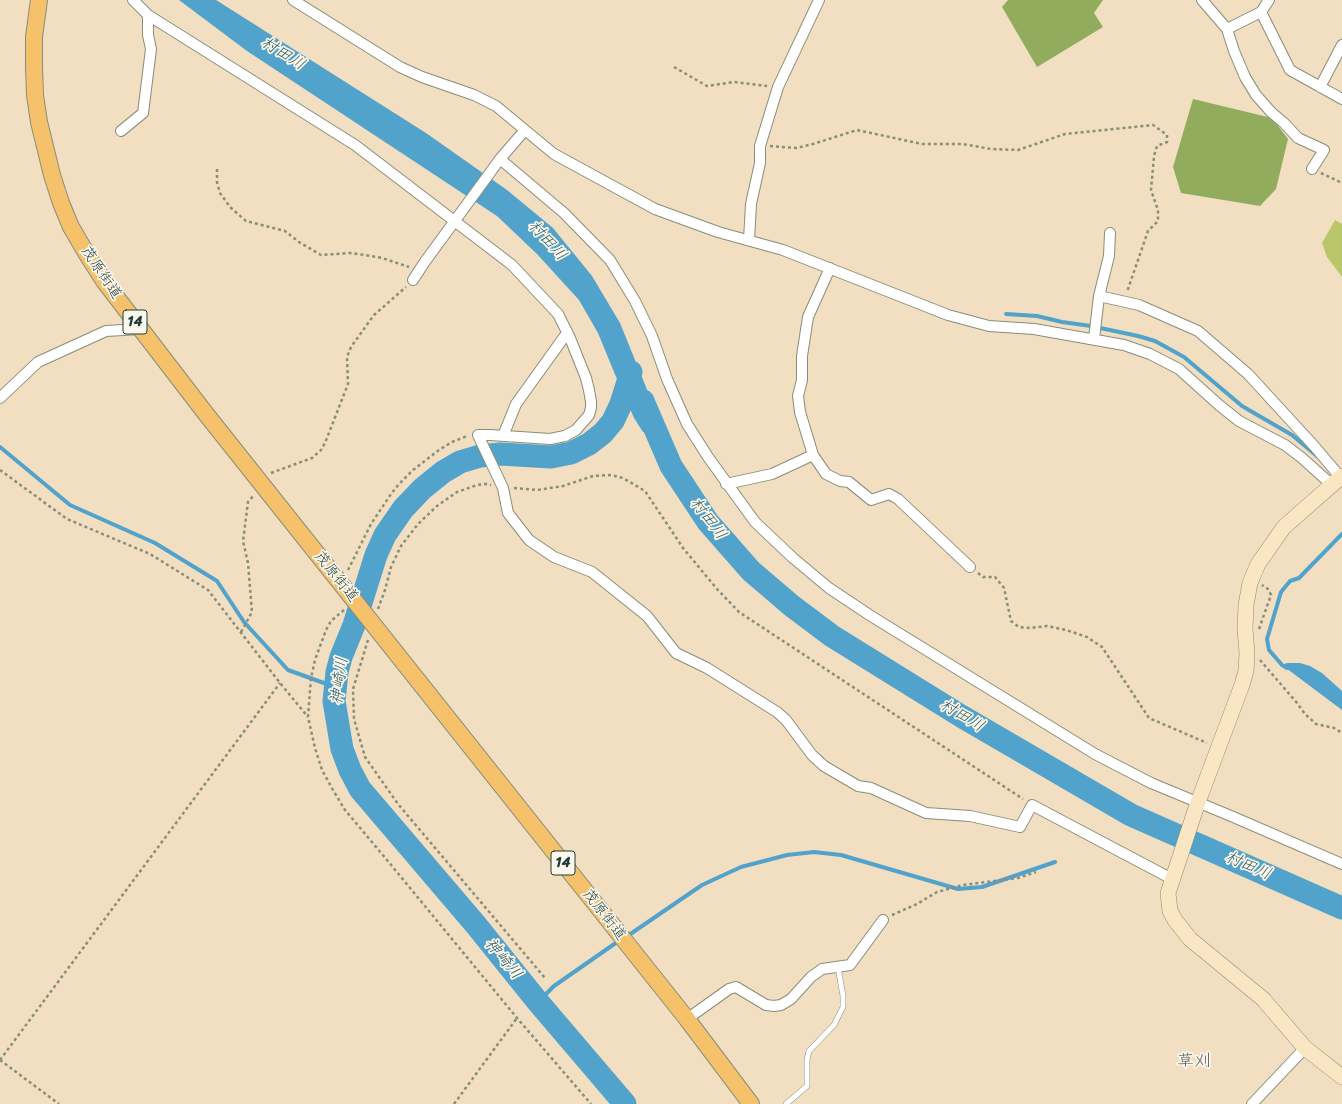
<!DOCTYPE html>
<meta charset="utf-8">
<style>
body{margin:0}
canvas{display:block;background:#f2dec1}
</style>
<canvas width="1342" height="1104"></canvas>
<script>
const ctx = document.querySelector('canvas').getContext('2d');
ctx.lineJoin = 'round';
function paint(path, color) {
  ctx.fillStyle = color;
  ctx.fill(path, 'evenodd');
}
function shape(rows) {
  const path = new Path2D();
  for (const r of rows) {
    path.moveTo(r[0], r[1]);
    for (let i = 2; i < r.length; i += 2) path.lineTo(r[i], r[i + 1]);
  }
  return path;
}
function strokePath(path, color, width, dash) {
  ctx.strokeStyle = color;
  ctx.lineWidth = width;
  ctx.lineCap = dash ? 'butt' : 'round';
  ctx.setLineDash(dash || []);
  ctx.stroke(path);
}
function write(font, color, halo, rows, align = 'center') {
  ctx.font = font + ' Sriracha,"Klee One",sans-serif';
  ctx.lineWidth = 3.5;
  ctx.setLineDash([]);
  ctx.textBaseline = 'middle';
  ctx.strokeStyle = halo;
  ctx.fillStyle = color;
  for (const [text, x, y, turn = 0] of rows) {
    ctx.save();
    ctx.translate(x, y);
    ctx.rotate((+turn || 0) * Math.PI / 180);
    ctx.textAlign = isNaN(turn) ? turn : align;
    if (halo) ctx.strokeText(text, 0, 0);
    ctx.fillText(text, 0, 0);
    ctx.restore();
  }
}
const green = shape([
 [1335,220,1342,224,1342,277,1327,257,1322,243]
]);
const forest = shape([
 [1008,0,1103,0,1094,13,1103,27,1037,67,1002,7],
 [1193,99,1272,118,1288,139,1276,189,1260,206,1181,193,1173,167]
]);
const water = shape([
 [179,0,216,0,426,133,507,190,553,228,592,276,620,323,663,429,643,432,634,418,614,372,598,333,579,300,537,254,497,216,247,51],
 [1287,663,1300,663,1310,666,1322,673,1342,691,1342,710,1282,665]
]);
const stream = shape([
 [1006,314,1037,316,1062,322,1091,326,1138,336,1155,341,1184,357,1242,406,1292,435,1317,456],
 [0,447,70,505,155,543,217,581,244,622,288,670,335,687],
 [1287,668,1282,665,1269,650,1267,639,1281,592,1290,581,1299,578,1342,534],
 [626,937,702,885,741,867,787,855,814,852,841,855,958,889,982,887,1055,862],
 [538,1002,554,986,620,940]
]);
const river = shape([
 [643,401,671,466,708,522,751,571,792,606,832,636,961,716,1131,815,1342,908],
 [625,1104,538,1002,476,925,360,789,350,770,342,749,334,701,337,672,341,657,354,625,376,555,385,535,403,509,422,489,443,472,460,462,480,456,500,454,551,457,571,453,589,444,603,433,613,421,621,404,631,372]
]);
const path = shape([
 [674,67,707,86,734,82,767,86],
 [770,146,796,148,813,144,857,130,922,144,962,144,991,149,1018,150,1065,134,1153,125,1167,135,1167,142,1157,146,1154,156,1151,190,1158,210,1158,221,1148,231,1127,292],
 [217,169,217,182,220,193,230,207,246,221,285,231,299,242,321,255,350,253,365,255,382,258,409,267],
 [1321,173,1342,183],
 [0,470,67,519,150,554,208,590,280,683,308,717],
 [271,473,312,458,322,449,327,438,348,384,347,357,351,347,374,315,406,287],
 [514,488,537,490,563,486,593,476,611,475,623,478,645,491,683,548,717,589,739,612,1023,799],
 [348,570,371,524,391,494,399,484,413,470,439,450,452,442,467,436],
 [978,573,983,577,995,577,1004,588,1011,621,1019,627,1030,628,1047,626,1066,630,1087,637,1102,647,1149,718,1207,743],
 [378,609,385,590,391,567,401,546,418,524,437,506,457,492,477,485,485,484,491,485],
 [344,610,331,621,326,630,315,660,311,678,308,717,315,748,322,770,333,790,345,810,387,860,517,1018,591,1104],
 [1259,629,1271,595,1268,589,1262,585],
 [241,632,252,612,248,563,243,541,248,502,254,495],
 [368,640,353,689,354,719,365,757,398,804,545,978],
 [1260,660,1297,703,1305,714,1316,724,1334,728,1342,733],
 [892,915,917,904,937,892,963,885,1018,878,1036,872],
 [0,1060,280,683],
 [0,1060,59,1104],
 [454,1104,517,1018]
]);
const lane = shape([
 [786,1104,807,1086,807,1060,809,1051,834,1025,843,1007,843,996,838,967]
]);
const street = shape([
 [133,0,148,15,355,145,512,265,558,314,570,338,586,378,589,390,591,402,591,408,589,415,576,430,565,436,550,439,490,435,478,435,503,488,508,513,529,540,554,557,592,572,647,616,676,653,707,668,777,712,786,720,812,755,824,766,858,786,871,788,926,813,970,816,1020,827,1032,805,1172,879],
 [293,0,400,67,422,77,474,95,496,106,554,154,655,209,718,232,783,250,948,315,989,326,1034,329,1124,345,1150,354,1179,369,1219,405,1239,421,1285,445,1302,458,1332,485],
 [1202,0,1227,29,1234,51,1245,77,1256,95,1271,112,1284,123,1298,138,1324,150,1312,169],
 [1261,12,1290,70,1342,99],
 [1227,29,1261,12,1269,0],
 [1320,87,1342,45],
 [121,131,143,113,151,49,148,35,148,15],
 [500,159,564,213,610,260,635,301,652,336,667,379,687,424,708,457,755,522,793,558,829,588,871,616,1095,754,1151,783,1231,816,1342,864],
 [749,240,751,204,760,163,760,146,778,87,819,0],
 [830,268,808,317,802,356,802,380,798,396,800,412,813,455,826,474,840,481,849,482,871,500,889,494,898,499,970,567],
 [413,280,424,263,500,159,525,130],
 [1099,296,1109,256,1110,233],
 [1094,339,1099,296,1139,305,1198,331,1248,374,1315,447,1342,479],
 [0,398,38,362,106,331,140,329],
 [503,436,516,404,567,333],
 [726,484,772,474,813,455],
 [687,1019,729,989,736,987,766,1005,774,1006,781,1005,791,999,811,977,822,969,850,965,883,920],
 [1252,1104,1305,1048]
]);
const secondary = shape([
 [1342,476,1284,527,1258,564,1250,583,1246,605,1245,629,1247,653,1246,671,1242,685,1198,802,1168,893,1170,911,1175,920,1190,939,1263,999,1305,1048,1342,1077]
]);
const primary = shape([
 [39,0,34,37,34,67,35,95,39,122,52,175,61,203,71,227,88,256,104,281,206,414,687,1019,751,1104]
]);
const shields = [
 [135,322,24],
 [563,863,24]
];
const shieldNames = [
 ["14",135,322],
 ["14",563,863]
];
const streetNames = [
 ["茂原街道",101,273,56],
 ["茂原街道",336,577,51],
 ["茂原街道",604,915,52]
];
const waterNames = [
 ["村田川",283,54,32],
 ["村田川",547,241,48],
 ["村田川",708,519,53],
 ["神崎川",340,681,-83],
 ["村田川",962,716,31],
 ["村田川",1248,866,24],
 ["神崎川",503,959,50]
];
const quarterNames = [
 ["草刈",1194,1062]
];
paint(green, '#b9c76a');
paint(forest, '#92ac5e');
paint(water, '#52a3cc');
strokePath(stream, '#52a3cc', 4);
strokePath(river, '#52a3cc', 23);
strokePath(lane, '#888e7a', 6);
strokePath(street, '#888e7a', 12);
strokePath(secondary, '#888e7a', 16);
strokePath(primary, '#888e7a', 18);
strokePath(path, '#888e7a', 2.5, [3, 3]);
strokePath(lane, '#fff', 5);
strokePath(street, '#fff', 10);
strokePath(secondary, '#fbe6c4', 15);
strokePath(primary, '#f5c16b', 16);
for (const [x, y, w] of shields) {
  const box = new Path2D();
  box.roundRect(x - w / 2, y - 12, w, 24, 3);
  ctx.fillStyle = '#fbf7ec';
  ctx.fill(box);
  strokePath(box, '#1f3d34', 1);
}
write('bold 14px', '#1f3d34', null, shieldNames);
write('15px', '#1f3d34', '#fbf7ec', streetNames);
write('italic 16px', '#2e5c62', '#fbf7ec', waterNames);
write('17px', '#5b5c55', '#fbf7ec', quarterNames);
</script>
